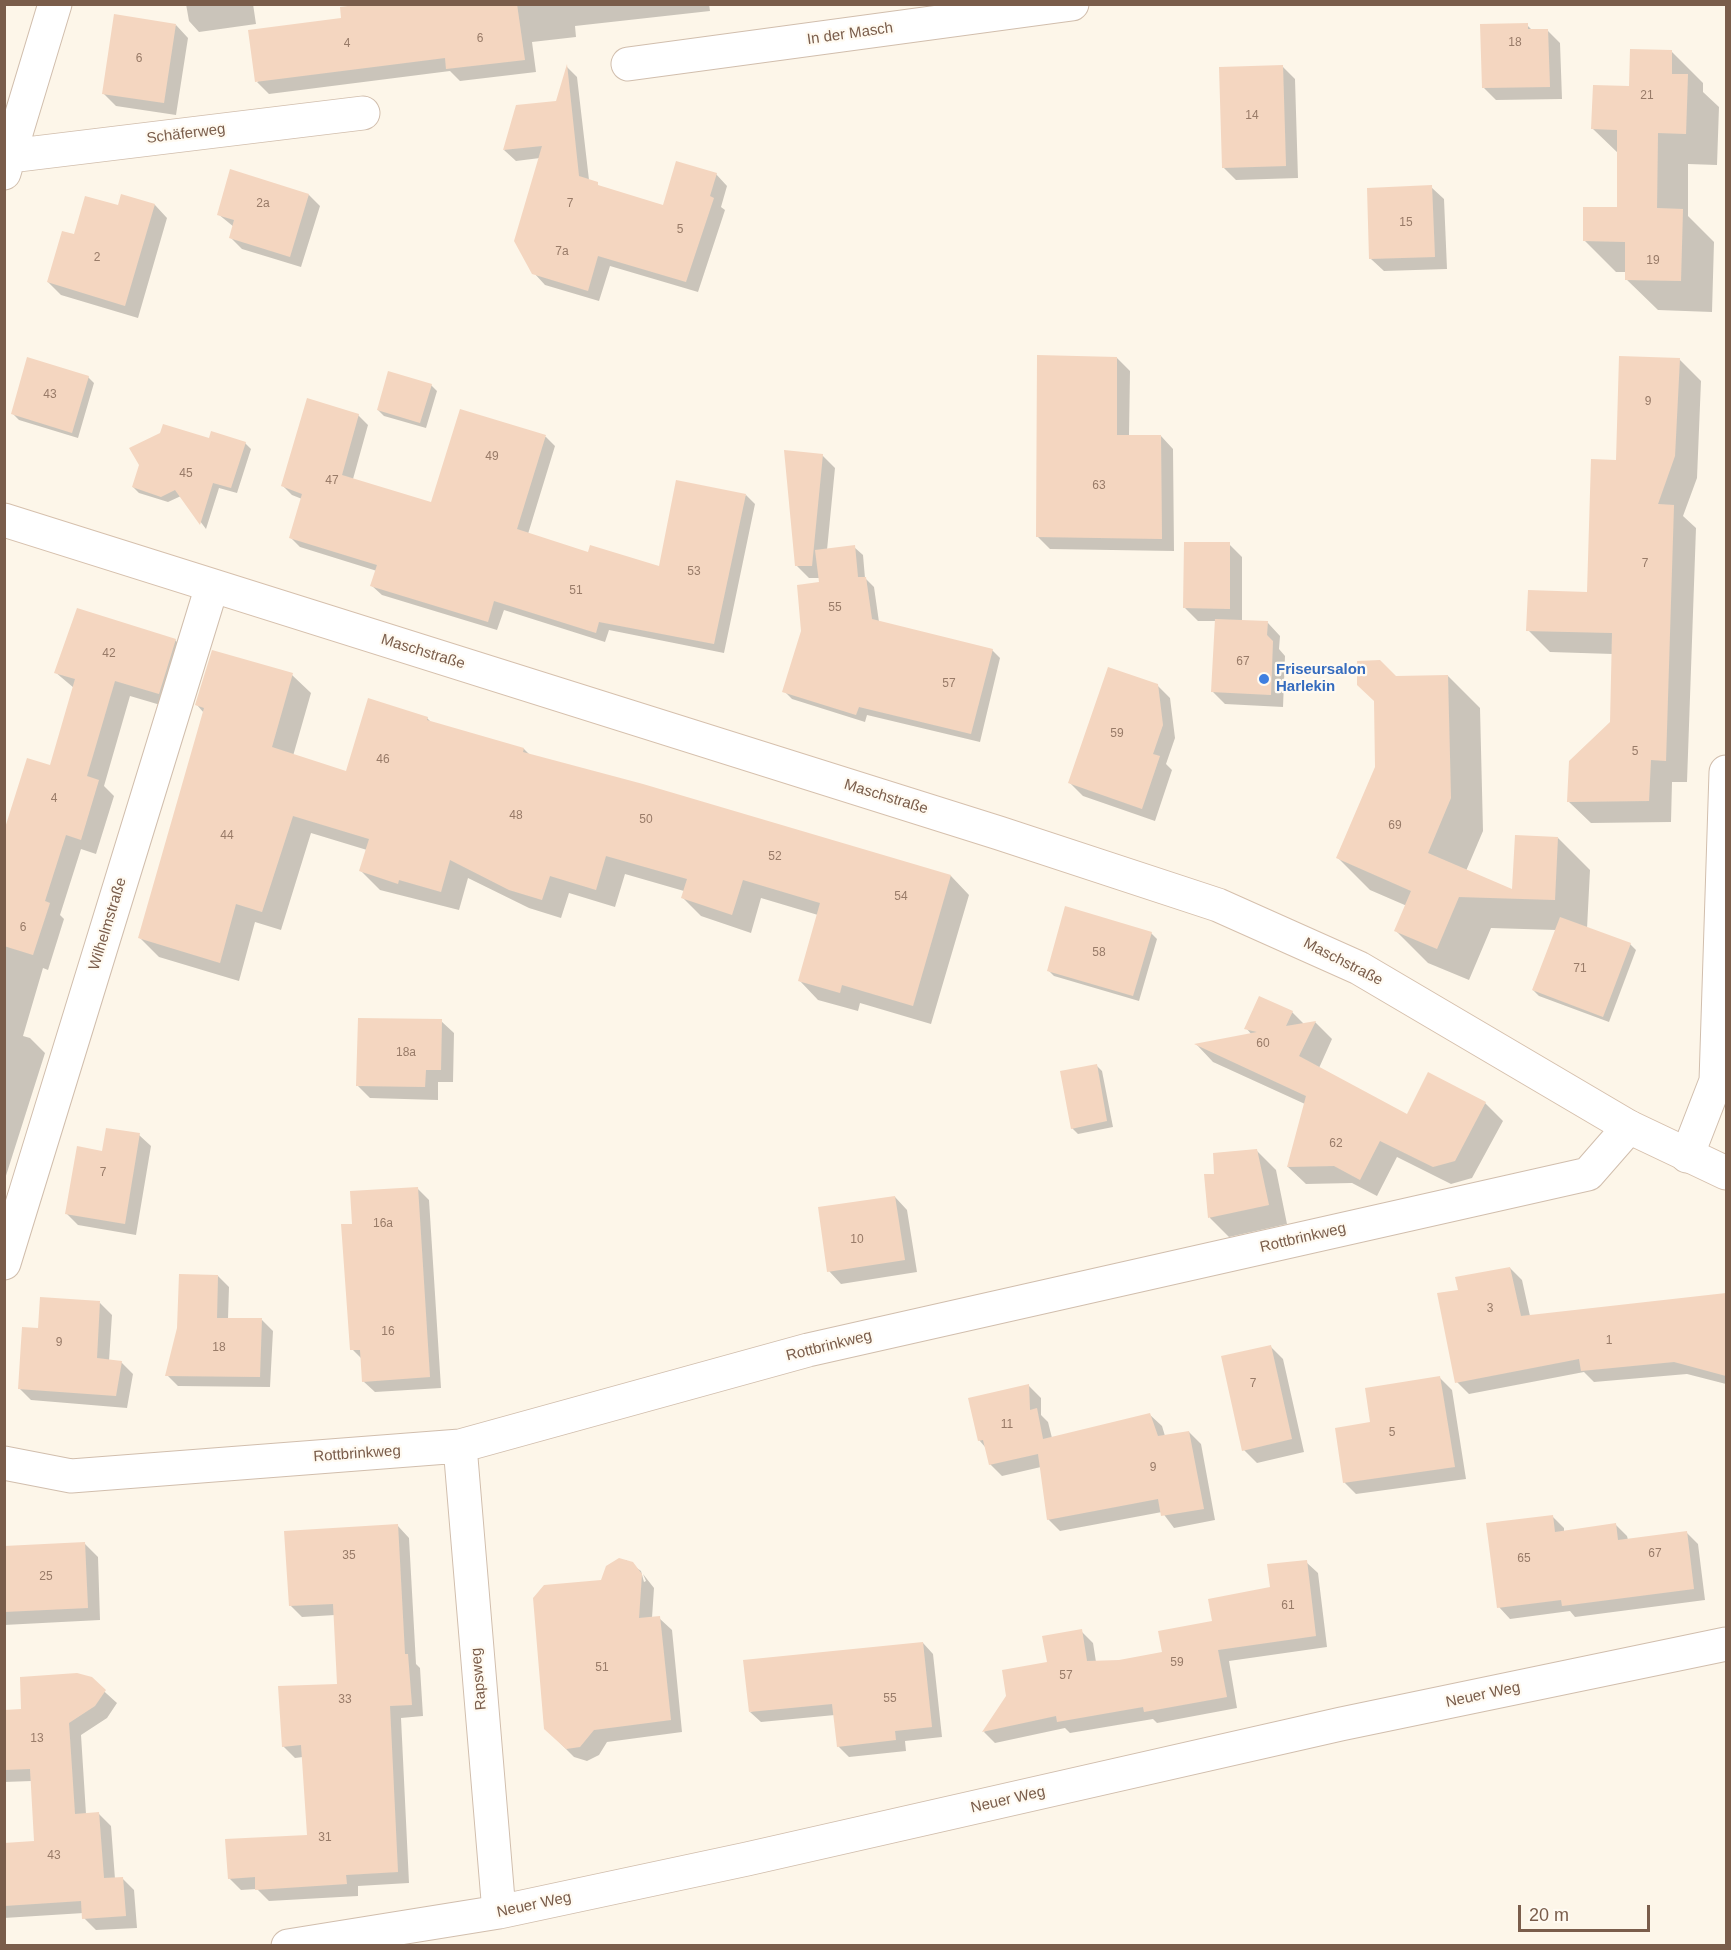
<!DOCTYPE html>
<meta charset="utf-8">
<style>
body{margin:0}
#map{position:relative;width:1731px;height:1950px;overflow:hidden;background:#fdf6e9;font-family:Helvetica,sans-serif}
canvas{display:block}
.frame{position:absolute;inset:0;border:6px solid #7a5d4b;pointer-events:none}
.scale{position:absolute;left:1518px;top:1905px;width:132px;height:27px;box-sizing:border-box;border:3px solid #7a5d4b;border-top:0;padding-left:8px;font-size:18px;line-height:21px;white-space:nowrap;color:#7a5d4b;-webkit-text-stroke:4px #fffaf1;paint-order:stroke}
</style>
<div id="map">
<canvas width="1731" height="1950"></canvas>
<div class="frame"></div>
<div class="scale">20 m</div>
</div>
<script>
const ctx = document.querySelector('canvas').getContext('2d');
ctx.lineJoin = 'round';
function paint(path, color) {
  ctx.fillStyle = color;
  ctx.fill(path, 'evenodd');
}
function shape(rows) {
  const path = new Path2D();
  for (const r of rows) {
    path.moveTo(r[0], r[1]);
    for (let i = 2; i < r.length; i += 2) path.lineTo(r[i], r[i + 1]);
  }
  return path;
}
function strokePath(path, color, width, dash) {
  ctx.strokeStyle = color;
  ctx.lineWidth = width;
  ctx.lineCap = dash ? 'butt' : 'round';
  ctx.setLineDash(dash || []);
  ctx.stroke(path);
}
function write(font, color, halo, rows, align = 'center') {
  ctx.font = font + ' Helvetica,sans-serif';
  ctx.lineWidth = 4.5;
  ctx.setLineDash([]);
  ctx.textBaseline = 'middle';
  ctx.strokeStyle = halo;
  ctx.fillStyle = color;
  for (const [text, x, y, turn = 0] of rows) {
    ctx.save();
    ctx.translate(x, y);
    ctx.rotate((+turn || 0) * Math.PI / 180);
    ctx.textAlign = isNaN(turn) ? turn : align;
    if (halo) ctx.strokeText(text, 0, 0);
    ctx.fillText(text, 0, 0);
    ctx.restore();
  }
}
const shadow = shape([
 [186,4,253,4,256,24,199,32,189,21],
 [375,4,709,4,710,11,575,26,576,37,532,42,536,72,460,81,450,71,269,94,257,82,343,19],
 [176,25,188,38,176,115,116,106,103,93],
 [1527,25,1533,31,1548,31,1560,43,1562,99,1496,100,1484,88],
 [1672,52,1703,83,1703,92,1719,107,1717,165,1688,164,1688,216,1714,242,1712,312,1658,310,1626,279,1626,272,1616,272,1584,240,1618,209,1619,154,1593,129,1631,88],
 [567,67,577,77,589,180,602,188,664,207,716,174,727,186,721,207,725,210,698,292,610,266,599,301,545,285,534,273,540,158,516,161,504,150,557,102],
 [1283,67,1295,79,1298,178,1236,180,1223,167],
 [1431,187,1444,199,1447,269,1384,271,1371,259],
 [309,195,320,206,301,267,242,249,231,238,234,227,218,214],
 [155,205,167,218,138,318,61,295,48,282,75,236,119,207],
 [1117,358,1130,371,1129,436,1161,436,1173,449,1174,551,1050,549,1037,536],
 [1679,359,1701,381,1697,478,1683,516,1696,528,1687,782,1672,782,1671,822,1591,823,1569,802,1611,722,1613,654,1550,652,1528,630,1588,593,1617,462],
 [88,377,94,383,78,438,19,420,13,414],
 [431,385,437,391,426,428,384,416,378,410],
 [461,411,546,437,555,446,528,534,589,554,661,567,746,495,755,504,724,653,609,630,605,642,504,610,497,630,382,595,372,586,377,571,300,547,291,538,302,499,292,495,283,486,358,415,368,425,353,479,432,504],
 [210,440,245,443,251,449,237,493,219,488,206,529,181,496,168,502,139,493,133,487],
 [822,455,835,468,827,550,854,547,863,555,865,578,874,587,879,622,992,650,1000,658,980,742,867,715,865,722,792,699,784,691,820,583,820,578,809,578,796,565],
 [1229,544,1242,557,1242,621,1268,623,1280,636,1279,649,1285,656,1283,707,1225,704,1213,692,1216,621,1198,621,1185,608],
 [175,640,190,656,174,709,130,696,104,786,114,796,96,854,81,849,60,915,64,919,48,970,43,968,23,1036,30,1038,45,1053,4,1182,4,836,51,767,74,688,55,672],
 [292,675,311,693,293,756,348,773,427,718,432,723,524,749,530,755,951,876,969,895,931,1024,860,1003,858,1011,818,1000,800,981,818,915,761,898,751,933,701,916,682,897,684,891,625,874,615,907,569,893,561,918,529,908,468,878,459,910,380,890,361,871,367,850,311,833,281,930,255,922,239,981,159,957,140,938,204,713,197,705],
 [1448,676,1480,708,1483,831,1466,871,1514,892,1558,838,1590,870,1587,929,1630,944,1636,950,1609,1022,1539,996,1533,990,1556,930,1491,928,1469,980,1428,963,1396,931,1407,906,1370,890,1338,858,1377,767,1396,678],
 [1157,685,1170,698,1175,738,1166,764,1172,770,1155,821,1083,796,1070,783],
 [1151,933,1157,939,1139,1001,1054,976,1048,970],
 [1292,1012,1304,1024,1315,1022,1332,1039,1319,1068,1407,1116,1485,1103,1503,1121,1472,1178,1451,1184,1397,1157,1377,1196,1352,1183,1306,1184,1288,1167,1305,1104,1213,1062,1197,1045,1252,1035,1246,1028],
 [441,1021,454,1033,453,1082,438,1082,438,1100,370,1098,357,1085],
 [1096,1065,1102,1071,1113,1127,1078,1134,1072,1128],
 [139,1135,151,1146,136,1235,78,1225,67,1214,103,1152],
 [1256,1150,1276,1170,1287,1224,1229,1237,1210,1218,1206,1175,1216,1176],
 [417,1188,429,1200,441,1388,375,1392,363,1381,362,1359,352,1349,353,1225],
 [895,1197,907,1210,917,1272,841,1284,829,1271],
 [1510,1268,1522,1280,1530,1316,1703,1297,1726,1303,1726,1384,1687,1374,1594,1382,1584,1372,1469,1394,1457,1382,1459,1291],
 [218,1276,229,1287,228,1319,262,1320,273,1331,270,1387,178,1386,167,1375],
 [100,1303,112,1315,109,1361,121,1362,133,1374,127,1408,31,1400,19,1388,40,1330],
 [1270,1346,1283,1359,1304,1452,1257,1463,1244,1450],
 [1440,1378,1452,1390,1466,1479,1356,1494,1344,1482,1372,1423],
 [1029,1386,1041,1398,1041,1415,1048,1422,1052,1438,1149,1414,1162,1426,1165,1436,1189,1432,1201,1444,1215,1520,1174,1528,1162,1512,1060,1531,1048,1519,1041,1467,1002,1476,990,1464,986,1448,979,1440],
 [1552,1516,1564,1528,1564,1532,1615,1524,1627,1536,1628,1540,1686,1532,1698,1544,1705,1600,1575,1617,1570,1611,1510,1619,1499,1607],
 [398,1526,409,1538,416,1664,420,1668,423,1716,401,1718,409,1883,358,1886,358,1896,269,1901,257,1889,241,1890,229,1878,308,1836,303,1757,295,1758,283,1746,339,1686,335,1615,302,1617,290,1605],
 [85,1544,98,1557,100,1620,4,1625,4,1547],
 [626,1560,641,1571,644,1582,646,1581,643,1574,654,1588,652,1618,659,1618,672,1630,682,1732,607,1742,599,1755,587,1761,574,1757,546,1729,602,1581],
 [1306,1562,1318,1573,1327,1647,1229,1661,1237,1708,1157,1723,1153,1719,1070,1733,1065,1728,995,1743,984,1732,1008,1696,1048,1663,1081,1631,1093,1643,1096,1662,1119,1661,1164,1653,1271,1589],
 [923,1643,933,1654,942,1737,905,1741,906,1751,849,1757,838,1746,835,1715,761,1722,750,1712],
 [87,1676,117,1703,107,1718,81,1735,86,1814,99,1814,111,1826,115,1879,122,1878,134,1890,137,1928,96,1930,84,1918,84,1913,4,1918,4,1845,36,1843,32,1781,4,1782,4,1711,22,1710]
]);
const building = shape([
 [363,4,517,4,525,60,446,69,445,58,255,82,248,30,341,18,340,7],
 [114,14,176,24,164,103,102,94],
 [1528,23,1528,29,1548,29,1550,87,1482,88,1480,24],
 [1630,49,1672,50,1672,74,1688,74,1686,134,1658,133,1657,208,1683,209,1681,281,1625,280,1625,242,1583,241,1583,207,1617,207,1617,130,1591,129,1593,85,1629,86],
 [567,64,579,176,598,182,598,185,663,205,676,161,717,173,710,196,714,198,686,282,598,256,588,291,532,274,514,241,542,146,503,150,516,105,556,101],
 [1283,65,1286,166,1222,168,1219,67],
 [230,169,309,194,290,257,229,238,234,220,217,215],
 [1432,185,1435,257,1369,259,1367,188],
 [121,194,155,204,125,306,47,282,62,231,74,234,85,196,118,205],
 [1037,355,1117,357,1117,435,1161,435,1162,539,1036,537],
 [1619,356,1680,358,1675,456,1658,504,1674,505,1666,761,1651,760,1649,801,1567,802,1569,761,1610,722,1612,633,1526,631,1528,590,1587,592,1591,459,1616,460],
 [27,357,89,376,72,433,11,414],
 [388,371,432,384,420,423,377,410],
 [307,398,359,414,342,475,431,502,460,409,546,435,517,529,588,552,590,545,659,566,676,480,746,494,714,644,599,622,596,633,494,601,488,622,370,586,377,565,289,538,302,494,281,486],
 [163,424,209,438,211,431,246,442,231,488,213,483,200,525,175,490,161,497,132,487,139,465,129,448,160,433],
 [784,450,823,454,812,566,795,566],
 [1184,542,1230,542,1230,609,1183,608],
 [855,545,858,577,866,577,872,619,993,649,971,734,859,707,856,715,782,692,801,631,797,585,819,582,815,550],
 [77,608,176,639,159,694,115,681,87,776,99,780,81,840,66,835,45,901,50,903,33,955,4,946,4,831,27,758,50,765,75,679,54,673],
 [1215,619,1268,621,1267,635,1273,641,1271,695,1211,692],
 [212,650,293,673,272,747,346,771,368,698,428,717,427,720,524,748,523,752,643,784,951,875,913,1006,842,985,840,993,798,981,820,903,743,880,732,915,681,898,687,879,606,856,596,890,550,876,542,900,509,890,450,860,441,892,399,880,398,884,359,871,369,839,293,816,262,912,236,904,220,963,138,938,204,708,195,705],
 [1380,660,1396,676,1448,675,1451,798,1428,853,1512,889,1515,835,1558,837,1555,900,1459,897,1437,949,1394,931,1411,891,1336,858,1375,767,1374,701,1357,685,1357,661],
 [1108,667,1158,684,1163,725,1153,754,1160,756,1142,809,1068,783],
 [1065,906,1152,932,1133,996,1047,971],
 [1560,917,1631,943,1603,1017,1532,990],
 [1259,996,1293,1011,1286,1026,1316,1021,1299,1056,1407,1114,1428,1072,1486,1102,1455,1161,1433,1167,1380,1141,1360,1180,1334,1166,1287,1167,1306,1096,1194,1044,1257,1032,1244,1029],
 [358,1018,442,1019,441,1070,426,1070,425,1087,356,1086],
 [1097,1064,1107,1121,1071,1129,1060,1071],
 [106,1128,140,1133,125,1224,65,1214,77,1146,102,1151],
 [1257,1149,1269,1205,1208,1218,1204,1174,1214,1174,1213,1153],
 [418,1187,430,1377,362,1382,360,1350,350,1350,341,1224,352,1224,350,1191],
 [895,1196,905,1260,827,1272,818,1207],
 [1510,1267,1521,1316,1726,1293,1726,1376,1674,1362,1581,1371,1579,1359,1455,1383,1437,1293,1458,1290,1455,1277],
 [179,1274,218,1275,217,1318,262,1318,260,1377,165,1376,177,1328],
 [40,1297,100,1301,97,1358,122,1361,116,1396,18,1389,22,1327,38,1328],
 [1271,1345,1292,1439,1242,1451,1221,1356],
 [1440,1376,1455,1467,1343,1483,1335,1428,1370,1422,1365,1388],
 [1029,1384,1030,1410,1037,1408,1043,1439,1150,1413,1158,1436,1189,1431,1204,1509,1161,1516,1158,1499,1047,1520,1038,1454,989,1465,983,1440,978,1441,968,1398],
 [1553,1515,1555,1532,1616,1523,1618,1540,1687,1531,1694,1589,1562,1606,1561,1600,1497,1608,1486,1523],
 [398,1524,405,1654,408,1654,412,1705,390,1706,398,1872,346,1875,347,1884,255,1890,255,1877,228,1879,225,1839,307,1835,301,1745,282,1747,278,1686,337,1684,333,1604,289,1606,284,1531],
 [85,1542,88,1608,4,1612,4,1546],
 [619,1558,633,1562,642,1574,639,1618,660,1616,671,1720,594,1730,580,1747,566,1749,544,1729,533,1598,544,1585,601,1580,606,1566],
 [1307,1560,1316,1636,1218,1650,1227,1697,1144,1712,1143,1707,1057,1722,1056,1716,982,1732,1006,1696,1002,1670,1047,1662,1042,1636,1082,1629,1087,1661,1119,1660,1162,1652,1158,1631,1212,1621,1208,1599,1270,1587,1267,1564],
 [923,1642,932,1727,895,1731,896,1740,837,1747,832,1704,749,1712,743,1660],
 [77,1673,92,1677,106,1690,95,1706,69,1723,75,1814,99,1812,104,1878,123,1877,126,1916,82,1919,81,1901,4,1906,4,1843,34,1841,30,1769,4,1770,4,1710,21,1709,20,1677]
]);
const street = shape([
 [628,64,1072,4],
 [10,156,363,113],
 [4,173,55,4],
 [1687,1156,1716,1081,1726,772],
 [4,1263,212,586],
 [460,1446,499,1912],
 [4,1463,71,1476,460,1446,808,1350,1588,1174,1629,1127],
 [288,1946,499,1912,747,1859,1341,1724,1726,1644]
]);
const secondary = shape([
 [4,520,999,833,1218,905,1359,968,1629,1127,1726,1173]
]);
const markers = [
 [1264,679,6,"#3f7fe0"]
];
const numberNames = [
 ["6",480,39],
 ["18",1515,43],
 ["4",347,44],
 ["6",139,59],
 ["21",1647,96],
 ["14",1252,116],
 ["2a",263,204],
 ["7",570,204],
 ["15",1406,223],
 ["5",680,230],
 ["7a",562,252],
 ["2",97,258],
 ["19",1653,261],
 ["43",50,395],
 ["9",1648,402],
 ["49",492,457],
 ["45",186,474],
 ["47",332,481],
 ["63",1099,486],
 ["7",1645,564],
 ["53",694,572],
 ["51",576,591],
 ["55",835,608],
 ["42",109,654],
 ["67",1243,662],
 ["57",949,684],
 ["59",1117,734],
 ["5",1635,752],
 ["46",383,760],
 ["4",54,799],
 ["48",516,816],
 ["50",646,820],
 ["69",1395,826],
 ["44",227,836],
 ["52",775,857],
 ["54",901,897],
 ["6",23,928],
 ["58",1099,953],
 ["71",1580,969],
 ["60",1263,1044],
 ["18a",406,1053],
 ["62",1336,1144],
 ["7",103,1173],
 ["16a",383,1224],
 ["10",857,1240],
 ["3",1490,1309],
 ["16",388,1332],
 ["1",1609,1341],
 ["9",59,1343],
 ["18",219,1348],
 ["7",1253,1384],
 ["11",1007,1425],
 ["5",1392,1433],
 ["9",1153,1468],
 ["67",1655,1554],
 ["35",349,1556],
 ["65",1524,1559],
 ["25",46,1577],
 ["61",1288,1606],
 ["59",1177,1663],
 ["51",602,1668],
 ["57",1066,1676],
 ["55",890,1699],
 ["33",345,1700],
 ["13",37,1739],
 ["31",325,1838],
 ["43",54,1856]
];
const streetNames = [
 ["In der Masch",850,34,-8],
 ["Schäferweg",186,134,-7],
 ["Maschstraße",423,652,17],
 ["Maschstraße",886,797,17],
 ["Wilhelmstraße",108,924,-73],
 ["Maschstraße",1343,962,27],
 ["Rottbrinkweg",1303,1238,-13],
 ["Rottbrinkweg",829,1346,-14],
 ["Rottbrinkweg",357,1454,-4],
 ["Rapsweg",479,1679,-95],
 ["Neuer Weg",1483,1695,-12],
 ["Neuer Weg",1008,1800,-13],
 ["Neuer Weg",534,1905,-12]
];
const shopNames = [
 ["Friseursalon",1276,670],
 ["Harlekin",1276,687]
];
paint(shadow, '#0003');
paint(building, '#f4d6c0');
strokePath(street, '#d1bead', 35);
strokePath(secondary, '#d6c0ad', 35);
strokePath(street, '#fff', 33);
strokePath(secondary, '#fff', 33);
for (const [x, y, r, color] of markers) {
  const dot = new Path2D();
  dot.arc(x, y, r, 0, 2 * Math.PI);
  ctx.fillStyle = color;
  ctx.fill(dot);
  strokePath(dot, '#fffaf1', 2);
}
write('12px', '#987b68', null, numberNames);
write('15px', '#7a5d4b', '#fffaf1', streetNames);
write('bold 15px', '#366cbe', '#fffaf1', shopNames, 'left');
</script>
